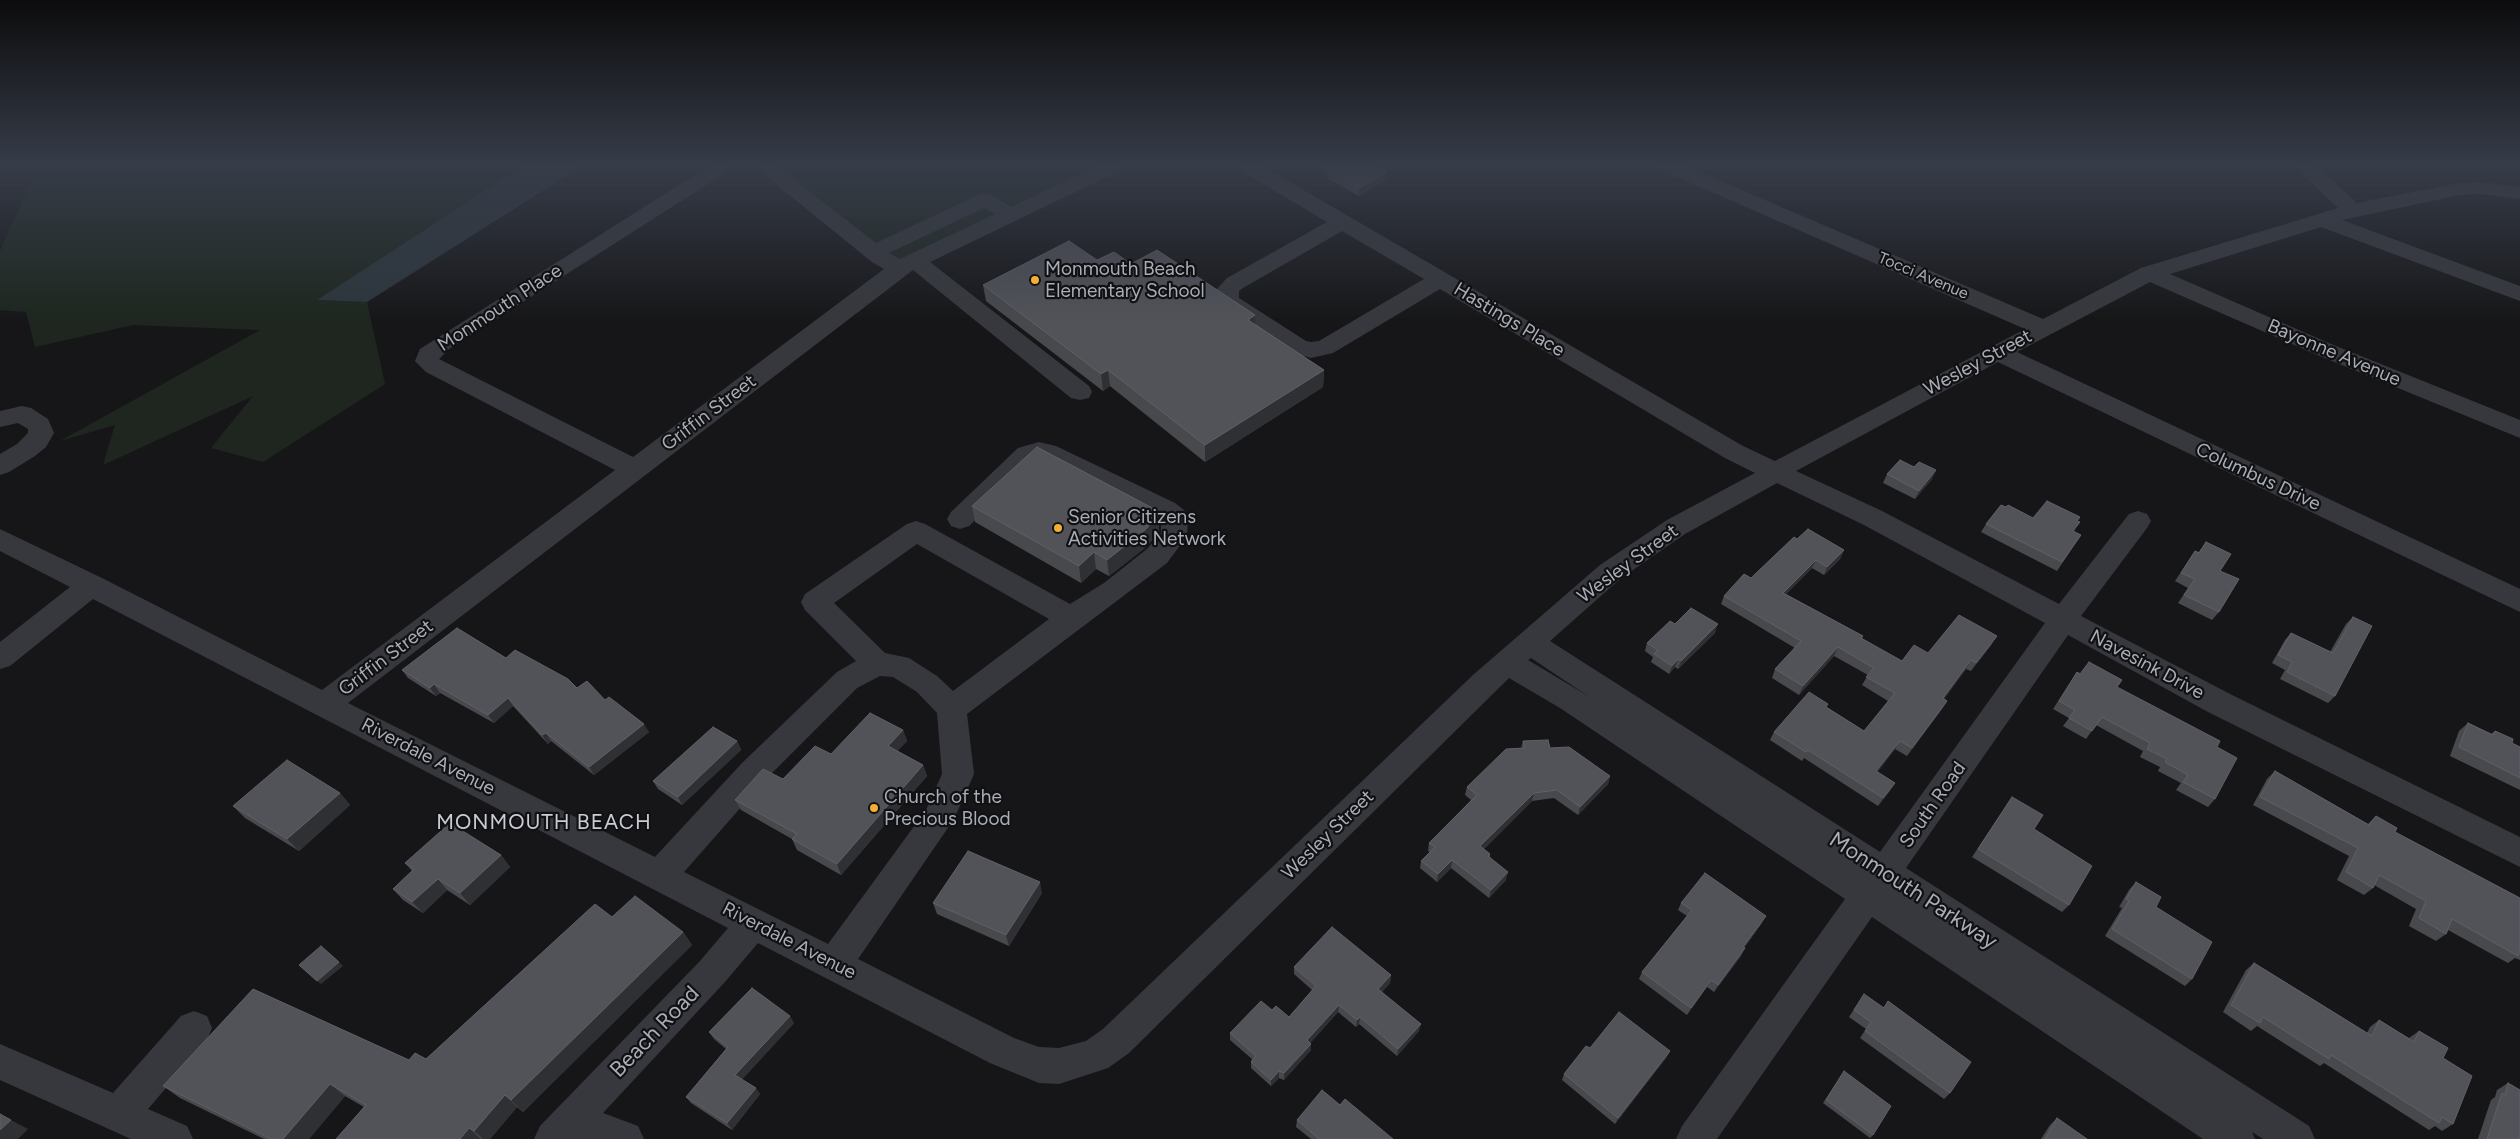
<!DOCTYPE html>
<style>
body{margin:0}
canvas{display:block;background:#161618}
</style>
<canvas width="2520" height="1139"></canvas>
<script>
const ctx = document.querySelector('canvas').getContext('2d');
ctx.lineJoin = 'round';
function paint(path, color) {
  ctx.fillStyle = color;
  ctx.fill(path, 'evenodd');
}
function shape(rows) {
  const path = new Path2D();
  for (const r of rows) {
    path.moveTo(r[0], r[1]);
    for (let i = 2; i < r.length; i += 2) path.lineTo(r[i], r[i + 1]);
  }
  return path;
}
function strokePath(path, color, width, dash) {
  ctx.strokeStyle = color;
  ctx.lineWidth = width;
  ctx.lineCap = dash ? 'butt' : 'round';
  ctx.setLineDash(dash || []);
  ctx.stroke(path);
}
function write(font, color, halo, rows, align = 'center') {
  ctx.font = font + ' Figtree,sans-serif';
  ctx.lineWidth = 4.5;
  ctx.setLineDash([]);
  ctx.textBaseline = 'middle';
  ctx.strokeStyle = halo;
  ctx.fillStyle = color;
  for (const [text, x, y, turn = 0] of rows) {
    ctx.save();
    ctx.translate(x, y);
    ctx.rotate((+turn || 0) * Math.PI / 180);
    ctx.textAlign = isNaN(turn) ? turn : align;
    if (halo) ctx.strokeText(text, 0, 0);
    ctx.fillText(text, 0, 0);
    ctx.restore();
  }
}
const green = shape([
 [39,164,526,164,318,300,367,302,385,384,263,462,211,448,253,396,103,465,115,425,60,441,260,330,133,325,35,347,26,312,0,310,0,251],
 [775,164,1112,164,890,269]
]);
const water = shape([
 [526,164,585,164,367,302,317,300]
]);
const minor = shape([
 [712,164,736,164,733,168,449,349,439,359,633,457,884,269,872,262,751,164,774,164,876,243,978,195,985,193,992,195,1011,207,1102,164,1128,164,1125,168,930,262,1089,386,1092,392,1089,398,1080,400,1071,398,913,270,348,703,655,857,743,762,837,672,856,661,805,610,801,602,805,594,907,524,916,521,925,524,1070,604,1104,583,1147,549,1161,533,1161,521,1157,517,1039,460,969,526,960,529,951,526,947,519,951,512,1018,448,1039,442,1056,446,1175,503,1184,510,1188,517,1187,536,1167,563,967,714,974,774,954,819,858,959,1014,1038,1039,1047,1059,1048,1086,1041,1103,1029,1473,675,1600,565,1667,520,1755,473,1725,458,1440,289,1333,353,1311,358,1290,352,1220,306,1217,301,1217,289,1227,278,1327,222,1237,168,1234,164,1259,164,1743,446,1775,461,2025,329,1657,168,1654,164,1681,164,2043,319,2141,268,2338,208,2292,164,2314,164,2357,203,2460,183,2479,182,2520,187,2520,199,2479,194,2460,195,2342,220,2520,286,2520,301,2321,227,2170,274,2331,344,2520,420,2520,438,2315,354,2150,282,2017,352,2520,589,2520,612,1998,362,1796,471,1882,511,2059,604,2129,514,2138,511,2147,514,2151,521,2147,528,2081,616,2230,694,2520,837,2520,867,2208,712,2068,635,1906,868,2309,1126,2315,1139,2263,1139,2252,1132,2255,1139,2203,1139,1872,917,1717,1139,1676,1139,1682,1126,1845,899,1560,708,1509,678,1129,1053,1108,1068,1059,1084,1039,1083,990,1063,758,943,724,983,603,1113,638,1126,644,1139,534,1139,540,1126,700,961,728,928,93,599,10,666,0,669,0,642,70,587,0,551,0,529,102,578,322,690,615,470,426,372,415,361,420,349,712,164],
 [984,208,995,214,900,259,889,253,984,208],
 [1342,231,1424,279,1319,341,1311,342,1306,341,1239,298,1239,291,1243,288,1342,231],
 [1777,483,1864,525,2045,623,1880,852,1550,641,1620,579,1685,534,1777,483],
 [917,544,1049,619,953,691,937,676,909,658,885,653,834,603,917,544],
 [1531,658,1588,696,1528,660,1531,658],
 [880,676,893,677,917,692,937,713,942,774,926,810,828,944,684,872,765,780,857,688,880,676],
 [22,406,31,408,48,419,54,433,46,447,35,456,9,472,0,475,0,454,17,444,28,433,28,429,18,423,0,427,0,411,22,406],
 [194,1011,207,1016,212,1028,207,1040,148,1109,187,1126,193,1139,131,1139,0,1080,0,1044,113,1093,181,1016,194,1011]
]);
const wall = shape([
 [1310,164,1374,164,1374,165,1386,180,1359,196,1327,178,1327,174],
 [1097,260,1131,264,1255,315,1255,324,1324,370,1323,387,1205,462,1110,386,1103,391,986,301,983,285],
 [1887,474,1932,479,1915,499,1883,483],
 [972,506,1158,511,1159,532,1146,547,1109,576,1096,569,1081,583,975,522],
 [2080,517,2077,521,2074,532,2081,535,2057,571,1981,532,1986,524,2033,518],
 [1797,539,1844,550,1840,559,1824,575,1812,568,1786,594,1863,636,1862,639,1902,661,1928,653,1992,644,1971,671,1966,669,1944,699,1947,701,1942,709,1907,756,1895,749,1877,772,1890,791,1878,806,1804,758,1802,761,1770,740,1774,732,1828,704,1826,707,1864,731,1888,701,1862,685,1868,675,1834,656,1799,695,1772,678,1775,669,1795,648,1721,604,1724,596,1751,578],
 [2206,542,2220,571,2219,612,2212,620,2178,603,2188,588,2175,581,2195,551,2199,552],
 [2353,617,2335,696,2328,703,2280,679,2285,670,2272,663,2285,640,2291,633,2330,652,2346,624],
 [1675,624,1715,633,1678,669,1675,667,1669,674,1651,662,1653,657,1645,651,1647,643],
 [506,658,605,700,649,732,594,775,551,741,548,744,513,706,494,723,440,693,436,696,408,678,402,670],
 [2077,672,2117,687,2217,747,2215,799,2208,807,2176,790,2181,783,2158,771,2160,767,2140,757,2143,751,2096,725,2086,739,2063,726,2069,718,2053,709],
 [2468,723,2491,734,2495,731,2512,743,2520,747,2520,790,2450,756,2459,731],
 [903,730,907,741,897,751,923,765,927,776,841,875,797,850,792,839,741,810,735,800,783,779,831,754],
 [737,741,741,750,682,805,658,789,653,781],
 [1523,741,1550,748,1610,776,1608,784,1578,815,1554,798,1532,801,1484,849,1490,854,1490,858,1506,880,1489,898,1451,868,1437,882,1420,868,1421,861,1430,852,1428,851,1429,843,1471,800,1465,795,1467,787,1521,748],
 [2275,771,2368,824,2376,816,2395,832,2520,898,2520,960,2515,958,2508,963,2448,930,2446,934,2436,941,2409,926,2416,909,2374,885,2373,888,2364,895,2337,880,2349,856,2253,805,2267,779],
 [340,793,350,805,299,851,245,818,233,806],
 [2012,797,2034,829,2069,905,2062,912,1972,857],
 [501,855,510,867,470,905,447,890,423,913,403,900,393,889,412,871,405,863],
 [2136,882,2156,907,2192,979,2185,986,2105,936,2122,908,2119,907,2129,890],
 [1042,893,1009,946,937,914,933,903],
 [1681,903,1762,923,1744,948,1741,956,1714,992,1707,987,1687,1015,1639,979,1642,972,1687,916,1678,910],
 [612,917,683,932,692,945,523,1112,517,1107,490,1139,336,1139,364,1107,345,1096,309,1139,264,1139,180,1098,163,1086,426,1059],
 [2254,963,2367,1033,2370,1027,2379,1020,2409,1038,2419,1031,2443,1058,2453,1124,2442,1131,2435,1126,2429,1130,2324,1063,2320,1066,2257,1026,2251,1031,2223,1012,2246,970],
 [1294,967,1391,975,1390,983,1382,992,1419,1031,1397,1056,1359,1024,1356,1027,1338,1012,1310,1043,1311,1050,1284,1080,1279,1078,1271,1086,1251,1068,1251,1062,1252,1059,1230,1040,1230,1033,1272,1010,1289,1017,1312,990,1294,974],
 [1864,994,1883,1008,1888,1001,1950,1093,1944,1099,1860,1038,1866,1029,1849,1017],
 [794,1023,742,1079,760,1094,732,1130,691,1103,686,1097,726,1049,714,1039,709,1032],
 [1590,1048,1670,1051,1666,1058,1615,1124,1562,1080,1564,1074],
 [1844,1071,1873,1135,1870,1138,1823,1103],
 [2508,1083,2520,1139,2478,1139,2491,1100,2495,1097,2497,1090],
 [1340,1105,1393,1139,1311,1139,1296,1127,1297,1120],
 [2057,1118,2087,1139,2041,1139,2050,1125]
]);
const shadedWall = shape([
 [1387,172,1386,180,1359,196,1359,188],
 [1255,315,1255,332,1248,320],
 [1108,370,1110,386,1103,391,1101,374],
 [1324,370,1323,387,1205,462,1205,445],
 [1936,470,1932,479,1915,499,1919,491],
 [1158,511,1159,532,1146,547,1109,576,1107,560],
 [1844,550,1840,559,1824,575,1827,567],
 [1094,552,1096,569,1081,583,1079,566],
 [1816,560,1812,568,1779,601,1783,593],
 [1718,624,1715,633,1678,669,1681,661],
 [1997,636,1992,644,1971,671,1976,663],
 [1838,647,1834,656,1799,695,1803,686],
 [1678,659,1675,667,1669,674,1672,666],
 [1971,660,1966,669,1938,707,1943,698],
 [434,684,440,693,436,696,430,688],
 [508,698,513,706,494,723,488,715],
 [1947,701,1942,709,1907,756,1912,748],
 [644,724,649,732,594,775,589,767],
 [903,730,907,741,892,757,888,746],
 [546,733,551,741,548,744,542,735],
 [737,741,741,750,682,805,678,797],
 [1900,741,1895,749,1872,780,1876,771],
 [923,765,927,776,841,875,837,864],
 [1610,776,1608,784,1578,815,1580,807],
 [1895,783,1890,791,1878,806,1883,798],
 [340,793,350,805,299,851,287,839],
 [1534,793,1532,801,1479,854,1480,846],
 [501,855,510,867,470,905,460,893],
 [1452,860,1451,868,1437,882,1438,874],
 [1508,872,1506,880,1489,898,1491,890],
 [438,879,447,890,423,913,412,902],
 [1040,882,1042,893,1009,946,1006,935],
 [1766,916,1762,923,1739,954,1743,947],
 [683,932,692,945,523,1112,511,1100],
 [1745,948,1741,956,1714,992,1718,985],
 [339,962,343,966,321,984,317,981],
 [1391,975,1390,983,1377,997,1378,989],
 [1711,980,1707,987,1687,1015,1691,1008],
 [1339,1005,1338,1012,1307,1047,1307,1040],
 [790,1016,794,1023,740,1082,735,1075],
 [1360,1017,1359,1024,1356,1027,1357,1020],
 [1421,1024,1419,1031,1397,1056,1398,1049],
 [1311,1044,1311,1050,1284,1080,1284,1073],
 [1670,1051,1666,1058,1615,1124,1618,1118],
 [1279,1071,1279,1078,1271,1086,1271,1080],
 [330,1084,345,1096,309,1139,283,1139],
 [756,1088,760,1094,732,1130,727,1123],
 [505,1095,517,1107,490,1139,483,1139,474,1131],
 [11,1120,28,1129,18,1139,0,1139,0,1130],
 [469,1128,481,1139,460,1139]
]);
const building = shape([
 [1323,164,1372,164,1387,172,1359,188,1327,170,1330,168,1323,164],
 [1069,241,1097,260,1114,252,1131,264,1157,250,1255,315,1248,320,1324,370,1205,445,1108,370,1101,374,983,285,1069,241],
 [1037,447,1158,511,1158,516,1145,530,1107,560,1094,552,1079,566,972,506,1037,447],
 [1900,460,1914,467,1919,462,1936,470,1919,491,1887,474,1900,460],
 [2047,501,2080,517,2077,521,2080,522,2073,531,2081,535,2062,562,1986,524,2001,505,2006,507,2008,505,2033,518,2047,501],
 [1808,529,1844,550,1827,567,1816,560,1783,593,1863,636,1861,638,1902,661,1914,645,1928,653,1959,615,1997,636,1976,663,1971,660,1943,698,1947,701,1912,748,1900,741,1876,771,1895,783,1883,798,1808,750,1806,752,1774,732,1809,692,1828,704,1826,707,1864,731,1895,693,1866,677,1874,668,1838,647,1803,686,1775,669,1801,641,1724,596,1744,574,1751,578,1794,537,1797,539,1808,529],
 [2206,542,2231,554,2220,571,2239,579,2219,612,2184,595,2195,579,2181,573,2195,551,2199,553,2206,542],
 [1691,608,1718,624,1681,661,1678,659,1672,666,1654,654,1658,650,1647,643,1670,621,1675,624,1691,608],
 [2353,617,2372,626,2335,696,2287,672,2292,662,2278,655,2291,633,2333,653,2353,617],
 [457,628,506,658,515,650,568,679,577,688,587,681,605,700,609,697,644,724,589,767,546,733,542,735,508,698,488,715,434,684,430,688,402,670,457,628],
 [2089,662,2122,680,2117,687,2220,741,2217,747,2237,758,2215,799,2183,782,2188,775,2165,762,2167,759,2147,749,2150,743,2102,717,2092,731,2069,718,2075,710,2059,701,2077,672,2080,674,2089,662],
 [870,713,903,730,888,746,923,765,837,864,792,839,797,834,735,800,763,769,783,779,815,746,831,754,870,713],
 [2468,723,2493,735,2495,731,2513,739,2512,743,2520,747,2520,778,2459,747,2468,723],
 [713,727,737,741,678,797,653,781,713,727],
 [1548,740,1550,748,1569,747,1610,776,1580,807,1557,790,1534,793,1480,846,1490,854,1488,856,1508,872,1491,890,1452,860,1438,874,1421,861,1435,847,1429,843,1477,795,1467,787,1506,749,1525,748,1523,741,1548,740],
 [287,760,340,793,287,839,233,806,287,760],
 [2275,771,2369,825,2376,816,2397,828,2395,832,2520,898,2520,950,2518,956,2452,919,2446,934,2419,918,2426,901,2379,875,2373,888,2346,872,2358,848,2260,797,2275,771],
 [2012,797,2043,815,2034,829,2092,866,2069,905,1978,849,2012,797],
 [450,823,501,855,460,893,438,879,412,902,393,889,414,869,405,863,450,823],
 [968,851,1040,882,1006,935,933,903,968,851],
 [1705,873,1766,916,1743,947,1745,948,1718,985,1711,980,1691,1008,1642,972,1692,910,1681,903,1705,873],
 [2136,882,2161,897,2156,907,2212,942,2192,979,2112,929,2129,901,2126,899,2136,882],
 [635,896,683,932,511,1100,505,1095,474,1131,469,1128,460,1139,336,1139,366,1105,330,1084,283,1139,271,1139,163,1086,253,989,409,1060,415,1053,426,1059,595,904,612,917,635,896],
 [1332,927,1391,975,1378,989,1421,1024,1398,1049,1360,1017,1357,1020,1339,1005,1307,1040,1311,1044,1284,1073,1279,1071,1271,1080,1251,1062,1256,1056,1230,1033,1261,1001,1272,1010,1276,1006,1289,1017,1316,986,1294,967,1332,927],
 [321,946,339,962,317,981,299,965,321,946],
 [2254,963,2372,1036,2379,1020,2414,1042,2419,1031,2448,1048,2443,1058,2472,1076,2453,1124,2442,1117,2439,1123,2331,1055,2329,1059,2263,1017,2260,1023,2231,1005,2254,963],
 [752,988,790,1016,735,1075,756,1088,727,1123,686,1097,728,1047,709,1032,752,988],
 [1864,994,1884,1008,1888,1001,1971,1062,1950,1093,1865,1031,1871,1022,1854,1010,1864,994],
 [1619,1012,1670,1051,1618,1118,1564,1074,1586,1046,1590,1048,1619,1012],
 [1844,1071,1891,1106,1873,1135,1826,1100,1844,1071],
 [2508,1083,2520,1090,2520,1139,2487,1139,2502,1093,2505,1095,2508,1083],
 [1322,1090,1340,1105,1345,1099,1393,1139,1319,1139,1297,1120,1322,1090],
 [0,1114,11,1120,0,1130,0,1114],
 [2057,1118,2087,1139,2045,1139,2057,1118]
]);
const markers = [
 [1035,280,5,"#f2b134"],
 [1058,528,5,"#f2b134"],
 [874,808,5,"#f2b134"]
];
const farStreetnames = [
 ["Tocci Avenue",1923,276,23]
];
const poiNames = [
 ["Monmouth Beach",1045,269],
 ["Elementary School",1045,291],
 ["Senior Citizens",1068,517],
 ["Activities Network",1068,539],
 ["Church of the",884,797],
 ["Precious Blood",884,819]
];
const streetNames = [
 ["Monmouth Place",500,308,-33],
 ["Hastings Place",1509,320,31],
 ["Bayonne Avenue",2334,353,23],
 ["Wesley Street",1978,363,-28],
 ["Griffin Street",709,413,-37],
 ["Columbus Drive",2258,477,25],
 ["Wesley Street",1628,564,-36],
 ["Griffin Street",386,658,-37],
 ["Navesink Drive",2147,665,28],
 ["Riverdale Avenue",428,757,27],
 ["South Road",1933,805,-55],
 ["Wesley Street",1328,835,-44],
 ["Riverdale Avenue",789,941,27]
];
const quarterNames = [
 ["MONMOUTH BEACH",544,823]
];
const nearStreetnames = [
 ["Monmouth Parkway",1913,891,33],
 ["Beach Road",655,1032,-46]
];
paint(green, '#1e261f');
paint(water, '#2c353c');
paint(minor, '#37383d');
paint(wall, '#47494d');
paint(shadedWall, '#2f3033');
paint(building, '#525359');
strokePath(building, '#5f6168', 1);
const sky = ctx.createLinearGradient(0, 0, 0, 323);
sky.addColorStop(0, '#0c0c0d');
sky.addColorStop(0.51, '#363c48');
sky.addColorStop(1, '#363c4800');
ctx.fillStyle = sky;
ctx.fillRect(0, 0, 2520, 323);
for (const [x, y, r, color] of markers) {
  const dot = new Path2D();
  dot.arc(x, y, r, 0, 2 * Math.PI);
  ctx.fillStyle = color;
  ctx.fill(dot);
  strokePath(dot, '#111113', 2);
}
write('16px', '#a8adb8', '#111113', farStreetnames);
write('19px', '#a8adb8', '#111113', poiNames, 'left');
write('19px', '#a8adb8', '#111113', streetNames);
ctx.letterSpacing = '1px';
write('21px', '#c9ccd4', '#111113', quarterNames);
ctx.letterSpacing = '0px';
write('22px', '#a8adb8', '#111113', nearStreetnames);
</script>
